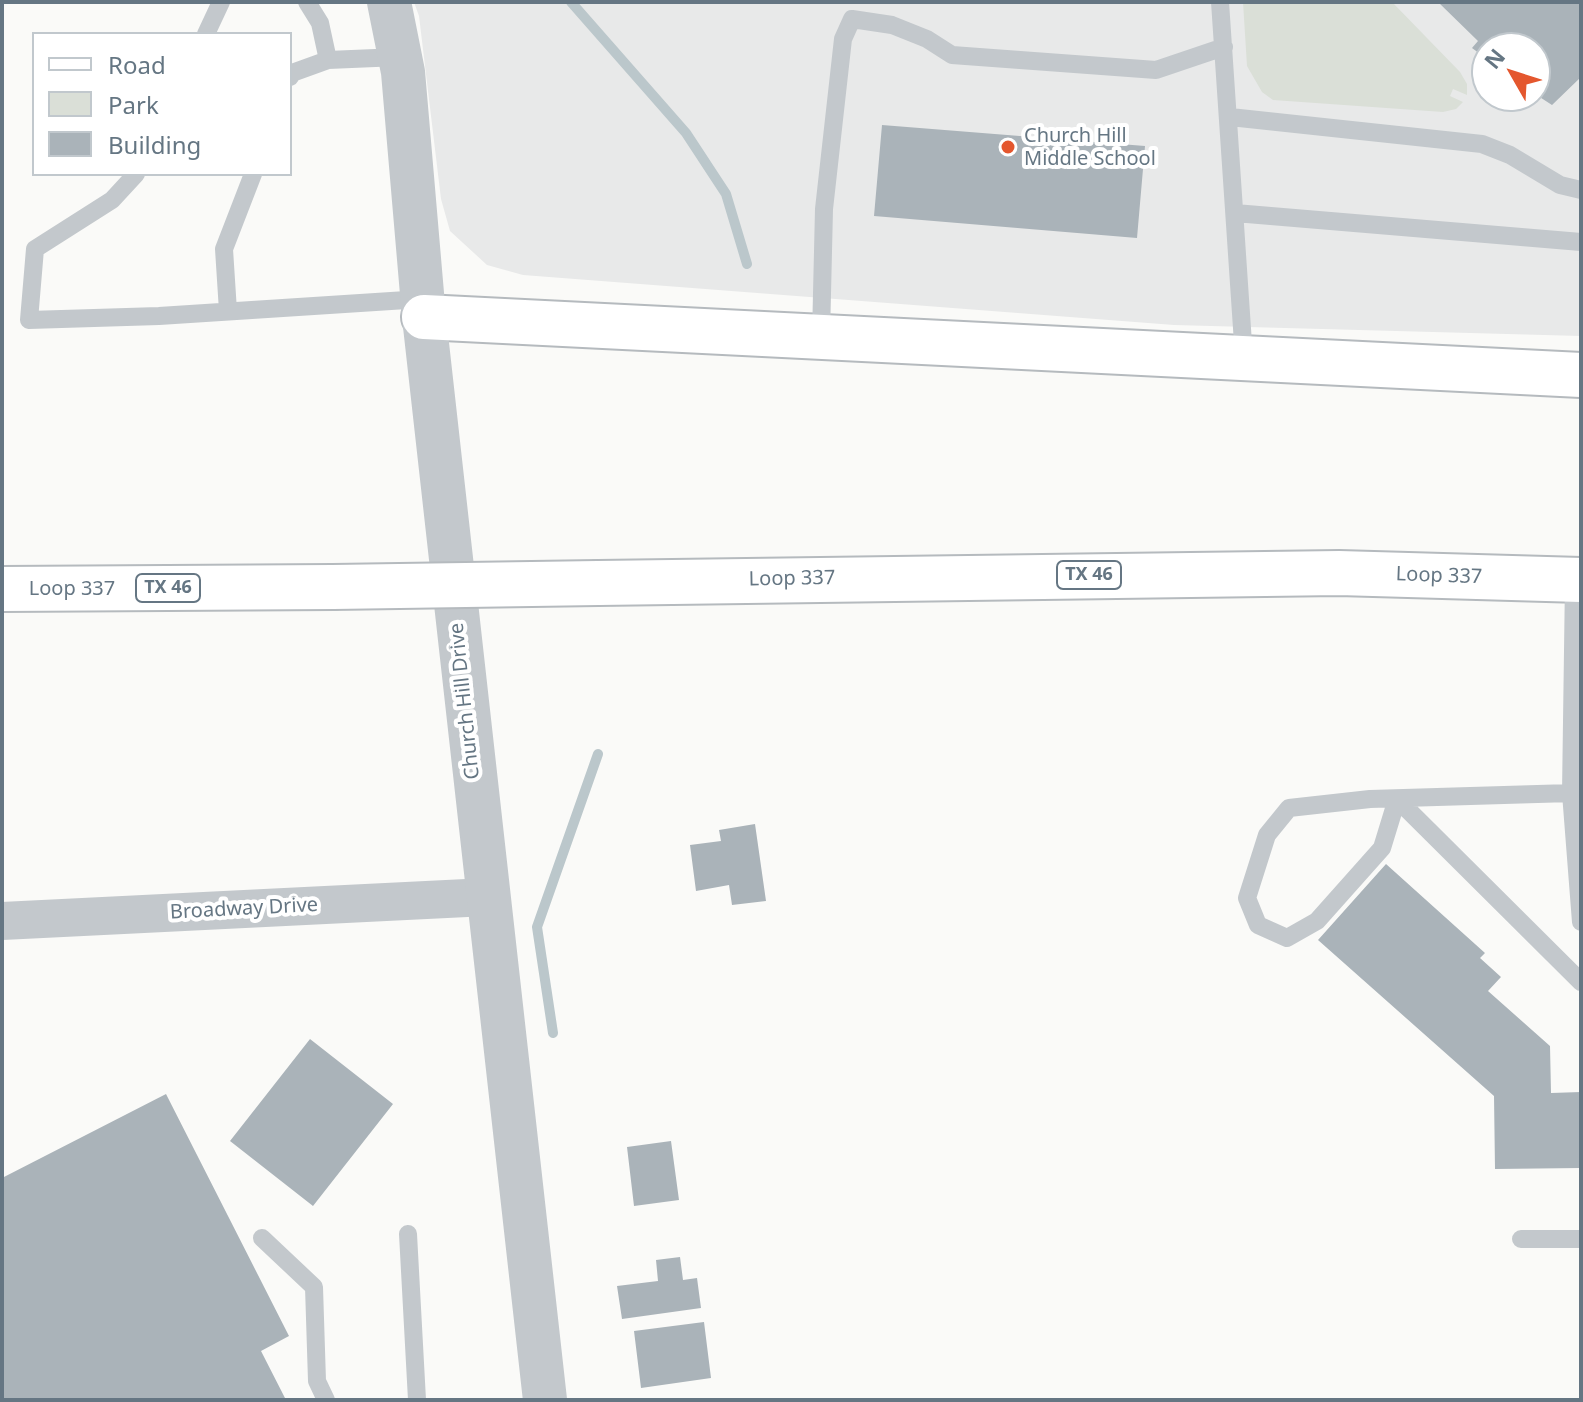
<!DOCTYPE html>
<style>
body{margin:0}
#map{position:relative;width:1583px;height:1402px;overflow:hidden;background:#fafaf8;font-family:"Noto Sans",sans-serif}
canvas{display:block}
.frame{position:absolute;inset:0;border:4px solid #657683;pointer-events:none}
.legend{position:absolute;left:32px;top:32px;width:260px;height:144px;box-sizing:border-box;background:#fff;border:2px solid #c1c8cd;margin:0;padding:10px 14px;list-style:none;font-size:24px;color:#657683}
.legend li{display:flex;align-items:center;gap:16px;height:40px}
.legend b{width:40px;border:2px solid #c1c8cd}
.north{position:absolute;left:1471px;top:32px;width:80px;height:80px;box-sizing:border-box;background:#fff;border:2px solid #c1c8cd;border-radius:50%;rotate:309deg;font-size:22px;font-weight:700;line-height:32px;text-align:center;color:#657683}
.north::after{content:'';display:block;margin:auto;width:28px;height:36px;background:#e4572e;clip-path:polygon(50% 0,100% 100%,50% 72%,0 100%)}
</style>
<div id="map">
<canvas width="1583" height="1402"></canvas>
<div class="frame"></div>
<ul class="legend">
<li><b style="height:10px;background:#fff"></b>Road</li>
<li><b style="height:22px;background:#dadfd7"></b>Park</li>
<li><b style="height:22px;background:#aab3b9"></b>Building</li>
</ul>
<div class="north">N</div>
</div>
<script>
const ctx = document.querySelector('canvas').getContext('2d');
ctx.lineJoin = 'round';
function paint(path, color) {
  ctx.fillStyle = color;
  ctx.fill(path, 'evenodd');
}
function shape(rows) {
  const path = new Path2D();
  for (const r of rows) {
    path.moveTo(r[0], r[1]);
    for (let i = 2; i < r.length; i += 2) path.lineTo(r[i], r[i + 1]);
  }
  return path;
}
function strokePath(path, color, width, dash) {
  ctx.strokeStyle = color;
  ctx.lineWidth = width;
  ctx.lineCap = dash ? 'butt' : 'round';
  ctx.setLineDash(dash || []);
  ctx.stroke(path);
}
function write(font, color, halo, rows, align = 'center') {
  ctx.font = font + ' "Noto Sans",sans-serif';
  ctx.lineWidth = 8;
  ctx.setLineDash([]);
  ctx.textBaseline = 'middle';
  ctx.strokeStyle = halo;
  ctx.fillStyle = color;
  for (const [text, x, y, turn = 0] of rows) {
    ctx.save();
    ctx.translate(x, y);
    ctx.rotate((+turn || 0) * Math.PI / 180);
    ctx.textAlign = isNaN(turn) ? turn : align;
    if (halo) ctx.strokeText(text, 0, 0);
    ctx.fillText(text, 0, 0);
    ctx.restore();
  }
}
const built = shape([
 [414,2,1581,2,1581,336,1174,325,523,275,487,265,450,231,441,199,419,16],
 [1487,48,1535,48,1535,96,1487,96]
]);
const green = shape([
 [1243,2,1392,2,1460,72,1467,84,1467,95,1453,89,1450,96,1463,102,1456,109,1443,112,1273,100,1262,92,1247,66]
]);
const stream = shape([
 [571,2,686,133,726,194,747,264],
 [553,1033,537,927,598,754]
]);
const building = shape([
 [1438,2,1581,2,1581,77,1552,105,1535,94,1535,48,1487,48,1487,59,1472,48,1478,41],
 [882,125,1145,146,1137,238,874,216],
 [755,824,766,901,732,905,729,885,696,891,690,845,721,841,719,830],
 [1386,864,1485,953,1480,958,1501,977,1488,991,1550,1046,1551,1093,1581,1092,1581,1168,1495,1169,1494,1096,1318,940],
 [310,1039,393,1104,313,1206,230,1141],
 [166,1094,289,1336,261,1351,286,1400,2,1400,2,1178],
 [671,1141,679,1200,634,1206,627,1147],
 [680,1257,683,1280,697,1278,701,1308,622,1319,617,1286,658,1281,656,1260],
 [704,1322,711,1378,641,1388,634,1331]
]);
const service = shape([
 [307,2,320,23,328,60,399,57],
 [1220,2,1244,358],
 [206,34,221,2],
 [290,77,292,73,328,60],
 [1230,117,1482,144,1510,155,1560,185,1581,190],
 [136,174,112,200,35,249,29,320,159,316,422,299],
 [1235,213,1581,242],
 [228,311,224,249,253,174],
 [821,336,824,209,843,39,852,19,892,25,927,39,952,55,1156,70,1224,47],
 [1574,580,1571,793,1370,799,1289,808,1267,835,1247,898,1258,925,1287,938,1317,921,1382,848,1397,799,1581,982],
 [1581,791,1571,793,1581,922],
 [408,1234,417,1400],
 [262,1238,314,1287,317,1381,326,1400],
 [1521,1239,1581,1239]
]);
const minor = shape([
 [2,921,487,897]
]);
const tertiary = shape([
 [389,2,403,72,424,317,545,1400]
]);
const primary = shape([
 [424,317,1581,375],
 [598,583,1339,573,1581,580],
 [2,589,333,587]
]);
const primaryBridge = shape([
 [333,587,598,583]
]);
const markers = [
 [1008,147,8,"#e4572e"]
];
const shields = [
 [1089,575,64],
 [168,588,64]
];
const shieldNames = [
 ["TX 46",1089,575],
 ["TX 46",168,588]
];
const poiNames = [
 ["Church Hill",1024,136],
 ["Middle School",1024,159]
];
const streetNames = [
 ["Loop 337",1439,576,2],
 ["Loop 337",792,579,-1],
 ["Loop 337",72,589],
 ["Church Hill Drive",465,701,-96],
 ["Broadway Drive",244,909,-3]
];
paint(built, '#e8e9e9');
paint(green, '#dadfd7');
strokePath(stream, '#bbc7cb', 10);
paint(building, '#aab3b9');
strokePath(primary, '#b5babe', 48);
strokePath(service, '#c3c8cc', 18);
strokePath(minor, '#c3c8cc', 38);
strokePath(tertiary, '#c3c8cc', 44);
strokePath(primary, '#fff', 44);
strokePath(primaryBridge, '#b5babe', 48, []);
strokePath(primaryBridge, '#fff', 44);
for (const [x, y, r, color] of markers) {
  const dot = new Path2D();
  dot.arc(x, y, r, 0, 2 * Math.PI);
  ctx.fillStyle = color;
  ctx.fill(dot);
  strokePath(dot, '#fff', 3);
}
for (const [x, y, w] of shields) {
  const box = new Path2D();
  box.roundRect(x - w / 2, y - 14, w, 28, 6);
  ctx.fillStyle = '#fff';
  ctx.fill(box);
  strokePath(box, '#657683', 2);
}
write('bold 18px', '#657683', null, shieldNames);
write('20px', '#657683', '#fff', poiNames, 'left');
write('20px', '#657683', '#fff', streetNames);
</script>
